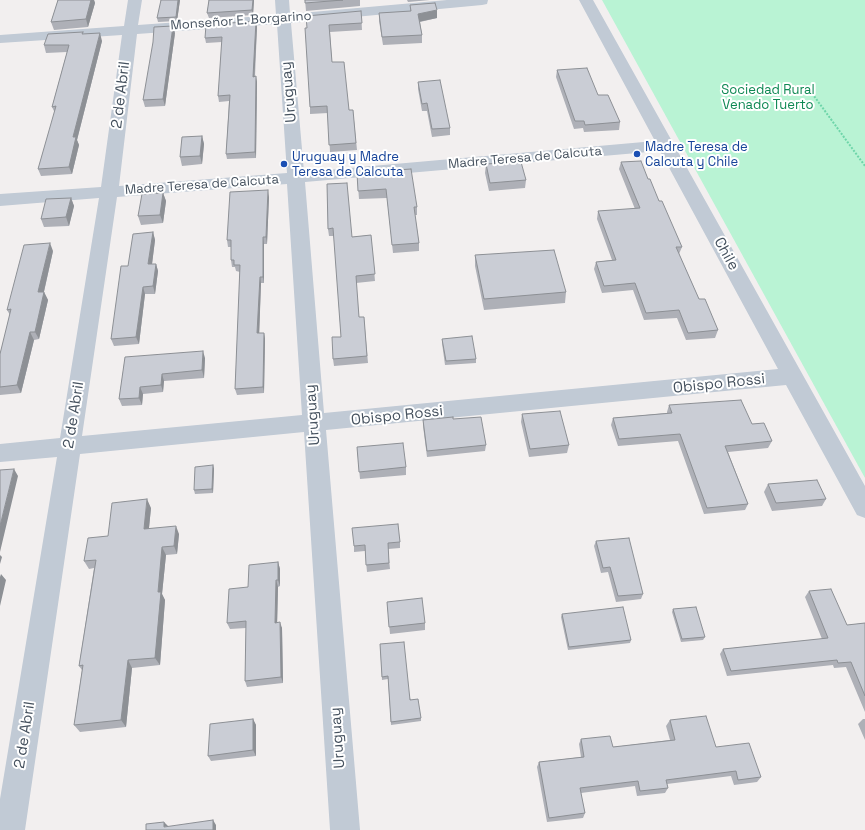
<!DOCTYPE html>
<meta charset="utf-8">
<style>
body{margin:0}
canvas{display:block;background:#f2efef}
</style>
<canvas width="865" height="830"></canvas>
<script>
const ctx = document.querySelector('canvas').getContext('2d');
ctx.lineJoin = 'round';
function paint(path, color) {
  ctx.fillStyle = color;
  ctx.fill(path, 'evenodd');
}
function shape(rows) {
  const path = new Path2D();
  for (const r of rows) {
    path.moveTo(r[0], r[1]);
    for (let i = 2; i < r.length; i += 2) path.lineTo(r[i], r[i + 1]);
  }
  return path;
}
function strokePath(path, color, width, dash) {
  ctx.strokeStyle = color;
  ctx.lineWidth = width;
  ctx.lineCap = dash ? 'butt' : 'round';
  ctx.setLineDash(dash || []);
  ctx.stroke(path);
}
function write(font, color, halo, rows, align = 'center') {
  ctx.font = font + ' "Space Grotesk",sans-serif';
  ctx.lineWidth = 4;
  ctx.setLineDash([]);
  ctx.textBaseline = 'middle';
  ctx.strokeStyle = halo;
  ctx.fillStyle = color;
  for (const [text, x, y, turn = 0] of rows) {
    ctx.save();
    ctx.translate(x, y);
    ctx.rotate((+turn || 0) * Math.PI / 180);
    ctx.textAlign = isNaN(turn) ? turn : align;
    if (halo) ctx.strokeText(text, 0, 0);
    ctx.fillText(text, 0, 0);
    ctx.restore();
  }
}
const green = shape([
 [602,0,865,0,865,478]
]);
const path = shape([
 [806,85,865,166]
]);
const minor = shape([
 [128,0,142,0,138,25,276,15,275,0,289,0,290,14,447,0,488,0,487,4,482,5,291,23,304,172,655,141,579,0,593,0,865,486,865,518,857,515,786,385,326,430,360,830,330,830,304,432,80,454,25,830,0,830,0,799,57,457,0,462,0,444,60,438,99,198,0,206,0,194,101,187,122,35,0,43,0,35,124,26,128,0],
 [277,24,287,173,119,186,137,34,277,24],
 [660,151,778,369,324,413,305,182,660,151],
 [287,184,302,415,82,436,117,197,287,184]
]);
const wall = shape([
 [58,0,94,0,95,3,88,27,54,30,51,22],
 [180,0,177,21,158,22,157,18],
 [209,0,254,0,253,15,209,18,207,13],
 [305,0,360,0,360,6,306,11],
 [407,0,430,0,408,2],
 [410,5,437,10,437,18,420,22,422,35,422,43,383,45,379,21,379,13,410,11],
 [361,11,362,30,330,32,332,62,349,110,353,110,357,150,330,152,328,113,310,114,310,107,307,28],
 [256,21,257,27,255,77,257,82,256,158,227,159,226,154,229,101,219,102,218,96,222,42,206,43,205,38],
 [175,33,165,106,145,107,143,100],
 [84,34,102,41,77,140,79,145,72,174,41,176,38,169,55,113,52,107,67,52,46,53,44,45],
 [557,70,598,95,620,122,619,130,584,132,583,128,574,129,556,77],
 [418,82,450,128,450,135,432,137,427,111,422,111,418,89],
 [202,136,204,144,202,164,182,166,180,157],
 [621,162,648,179,682,247,679,254,699,299,718,330,715,338,686,340,677,318,644,320,633,290,602,293,594,269,596,262,612,260,597,219,598,211,635,209,619,169],
 [486,164,526,180,525,188,489,191,485,173],
 [357,173,417,207,417,215,415,215,419,243,419,251,393,253,387,198,359,199],
 [327,184,352,237,371,235,375,281,356,283,359,317,364,317,368,363,334,366,333,359,341,337,334,236,329,236,328,229],
 [163,193,166,201,163,223,141,225,138,216],
 [269,197,267,244,264,244,264,283,261,283,259,333,264,333,265,339,264,393,237,395,235,389,240,272,236,271,235,267,232,267,231,260,231,247,228,247,227,240],
 [71,198,74,206,69,226,44,227,41,219],
 [153,232,155,240,152,264,156,264,158,271,155,294,145,294,139,344,114,346,111,339,128,266],
 [53,251,44,292,48,300,39,339,34,340,21,393,0,395,0,354,10,315,7,310],
 [475,255,566,292,565,303,484,310,475,266],
 [442,339,476,359,476,363,445,365,442,343],
 [125,357,205,358,204,378,164,381,163,392,143,394,142,405,122,406,119,399],
 [669,405,752,424,772,441,768,448,728,452,748,504,745,510,704,514,678,441,618,446,611,425,613,418,667,413,667,412],
 [522,414,569,445,567,453,529,457,521,422],
 [453,419,486,445,485,451,427,457,423,426,423,420],
 [357,447,406,467,406,475,360,479],
 [213,465,214,469,213,493,195,494,194,490],
 [768,484,826,499,822,506,772,511,764,492],
 [151,508,149,528,179,534,177,554,166,555,162,594,165,600,160,665,132,668,126,727,80,732,74,725,82,670,79,666,94,568,89,569,84,561,108,536],
 [596,541,643,594,641,599,616,602,608,572,601,573,594,546],
 [400,542,400,548,388,549,390,569,367,572,365,551,354,552,354,546],
 [278,562,280,569,280,586,278,587,277,622,282,628,283,683,247,687,245,681,246,628,230,629,227,623],
 [809,591,847,625,865,623,865,712,846,667,834,668,833,665,727,676,720,654,723,649,822,639,805,597],
 [387,602,425,623,425,630,390,634],
 [673,609,705,637,703,640,681,642,672,612],
 [562,614,631,640,630,643,568,650,561,617],
 [380,644,421,718,421,721,391,725,388,679,382,680],
 [253,719,256,725,256,756,211,761,208,756],
 [863,719,865,719,865,740,858,724],
 [670,720,716,747,761,777,757,782,734,785,731,776,667,784,668,788,665,793,637,796,635,786,581,793,585,813,583,818,547,822,537,767,539,762,581,757,579,744,581,739,613,747,670,740,666,726]
]);
const shadedWall = shape([
 [91,0,94,0,95,3,88,27,86,19],
 [178,0,180,0,177,21,176,17],
 [253,0,254,0,253,15,252,10],
 [437,10,437,18,418,22,418,14],
 [256,21,257,27,254,82,253,77],
 [173,26,175,33,165,106,163,99],
 [100,33,102,41,77,140,79,145,72,174,69,167,73,137],
 [256,76,257,82,256,158,255,152],
 [202,136,204,144,202,164,200,156],
 [268,190,269,197,267,244,266,237],
 [163,193,166,201,163,223,160,215],
 [71,198,74,206,69,226,66,217],
 [153,232,155,240,151,272,148,264],
 [263,237,264,244,264,283,263,277],
 [50,243,53,251,42,300,38,292],
 [156,264,158,271,155,294,153,286],
 [260,277,261,283,259,340,257,333],
 [143,287,145,294,139,344,136,337],
 [44,292,48,300,39,339,35,332],
 [30,332,34,340,21,393,17,385],
 [264,333,265,339,264,393,263,387],
 [203,351,205,358,204,378,202,370],
 [162,374,164,381,163,392,161,385],
 [140,387,143,394,142,405,139,398],
 [213,465,214,469,213,493,212,489],
 [14,469,18,476,0,552,0,526],
 [147,499,151,508,148,537,144,529],
 [176,526,179,534,177,554,174,546],
 [162,547,166,555,162,594,165,600,160,665,155,658,158,592],
 [0,555,2,557,0,564],
 [278,562,280,569,280,586,278,580],
 [1,574,6,580,0,606,0,577],
 [276,580,278,587,277,629,275,623],
 [280,622,282,628,283,683,281,677],
 [128,660,132,668,126,727,121,720],
 [253,719,256,725,256,756,253,750],
 [213,820,216,825,216,830,213,830],
 [164,822,168,826,164,827]
]);
const building = shape([
 [58,0,91,0,86,19,51,22,58,0],
 [161,0,178,0,176,17,157,18,161,0],
 [209,0,253,0,252,10,207,13,209,0],
 [305,0,343,0,305,3,305,0],
 [435,3,437,10,418,14,422,35,382,37,379,13,411,11,410,5,435,3],
 [361,11,362,23,329,25,332,62,344,62,349,110,353,110,356,143,329,145,327,106,310,107,305,28,307,28,306,16,361,11],
 [256,21,253,77,256,76,255,152,226,154,230,95,218,96,222,37,205,38,206,25,256,21],
 [173,26,163,99,143,100,153,42,154,27,173,26],
 [83,32,82,34,100,33,73,137,76,137,69,167,38,169,56,106,52,107,69,45,44,45,48,34,83,32],
 [587,68,598,95,608,95,620,122,585,125,584,121,575,121,557,70,587,68],
 [440,80,450,128,432,129,427,103,422,104,418,82,440,80],
 [202,136,200,156,180,157,182,137,202,136],
 [641,161,648,179,650,179,659,201,662,201,682,247,676,247,699,299,705,299,718,330,688,333,679,310,646,313,635,283,604,286,596,262,616,260,598,211,640,208,621,162,641,161],
 [521,162,526,180,490,183,486,164,521,162],
 [411,169,417,207,414,207,419,243,392,245,386,189,358,191,357,173,411,169],
 [347,183,352,237,371,235,375,274,356,276,359,317,364,317,367,356,333,359,332,337,341,337,333,228,328,229,327,184,347,183],
 [268,190,266,237,263,237,263,277,260,277,257,333,264,333,263,387,235,389,240,265,234,265,234,260,231,260,231,240,227,240,230,192,268,190],
 [163,193,160,215,138,216,142,194,163,193],
 [71,198,66,217,41,219,46,199,71,198],
 [153,232,148,264,156,264,153,286,143,287,136,337,111,339,121,266,128,266,133,234,153,232],
 [50,243,38,292,44,292,35,332,30,332,17,385,0,387,0,354,11,309,7,310,24,245,50,243],
 [554,250,566,292,484,299,475,255,554,250],
 [472,336,476,359,446,361,442,339,472,336],
 [203,351,202,370,162,374,161,385,140,387,139,398,119,399,125,357,203,351],
 [741,400,752,424,764,423,772,441,725,446,748,504,707,508,680,434,619,439,613,418,672,413,669,405,741,400],
 [560,411,569,445,530,449,522,414,560,411],
 [453,417,453,419,481,417,486,445,427,451,423,420,453,417],
 [403,443,406,467,359,472,357,447,403,443],
 [213,465,212,489,194,490,195,467,213,465],
 [14,469,0,526,0,470,14,469],
 [817,480,826,499,776,503,768,484,817,480],
 [147,499,144,529,176,526,174,546,162,547,158,592,161,592,155,658,128,660,121,720,74,725,83,665,79,666,96,560,84,561,88,538,108,536,112,503,147,499],
 [398,524,400,542,388,543,389,563,366,565,365,545,354,546,352,528,398,524],
 [629,538,643,594,618,596,610,567,603,568,596,541,629,538],
 [278,562,278,580,276,580,275,623,280,622,281,677,245,681,246,621,227,623,229,589,248,587,249,565,278,562],
 [831,589,847,625,865,623,865,696,851,662,838,663,837,660,731,671,723,649,828,638,809,591,831,589],
 [422,598,425,623,389,627,387,602,422,598],
 [623,607,631,640,569,647,562,614,623,607],
 [696,607,705,637,682,639,673,609,696,607],
 [404,642,410,700,418,699,421,718,391,722,388,676,382,677,380,644,404,642],
 [706,716,716,747,749,743,761,777,738,780,736,771,666,780,668,788,640,791,638,781,580,788,585,813,549,818,539,762,584,757,581,739,610,736,613,747,675,740,670,720,706,716],
 [253,719,253,750,208,756,210,724,253,719],
 [213,820,213,830,146,830,146,824,164,822,164,827,213,820]
]);
const markers = [
 [637,154,4,"#1a4fb4"],
 [284,164,4,"#1a4fb4"]
];
const farStreetnames = [
 ["Monseñor E. Borgarino",241,21,-4],
 ["Madre Teresa de Calcuta",525,158,-5],
 ["Madre Teresa de Calcuta",202,185,-4]
];
const farParknames = [
 ["Sociedad Rural",768,90],
 ["Venado Tuerto",768,105]
];
const farTransitnames = [
 ["Madre Teresa de",645,147],
 ["Calcuta y Chile",645,162],
 ["Uruguay y Madre",292,157],
 ["Teresa de Calcuta",292,172]
];
const streetNames = [
 ["Uruguay",289,92,-95],
 ["2 de Abril",121,95,-83],
 ["Chile",726,254,61],
 ["Obispo Rossi",719,384,-6],
 ["2 de Abril",74,415,-81],
 ["Uruguay",313,415,-94],
 ["Obispo Rossi",397,416,-6],
 ["2 de Abril",25,735,-81],
 ["Uruguay",338,738,-94]
];
paint(green, '#b9f3d4');
strokePath(path, '#6ed5a9', 2, [2, 1.5]);
paint(minor, '#c1cad5');
paint(wall, '#aeb0b7');
paint(shadedWall, '#8d9095');
paint(building, '#cacdd5');
strokePath(building, '#8d9095', 1);
for (const [x, y, r, color] of markers) {
  const dot = new Path2D();
  dot.arc(x, y, r, 0, 2 * Math.PI);
  ctx.fillStyle = color;
  ctx.fill(dot);
  strokePath(dot, '#fff', 1.5);
}
write('13px', '#45515e', '#fff', farStreetnames);
write('13px', '#0e8853', '#fff', farParknames);
write('13px', '#164399', '#fff', farTransitnames, 'left');
write('15px', '#45515e', '#fff', streetNames);
</script>
